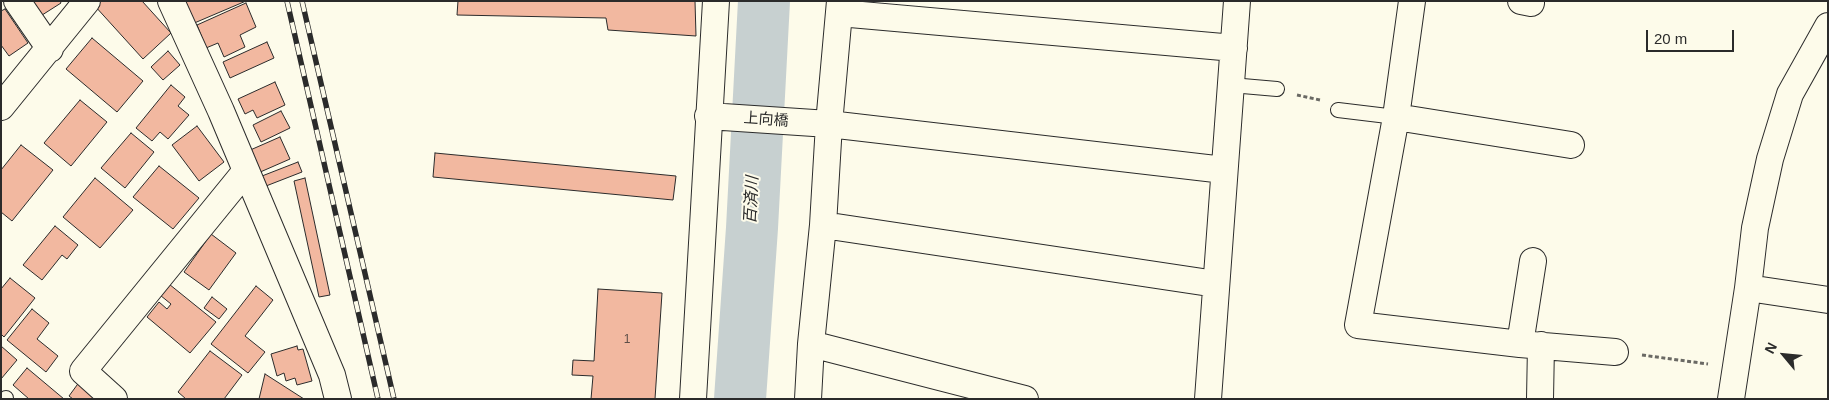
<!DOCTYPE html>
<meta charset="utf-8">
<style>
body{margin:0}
#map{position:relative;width:1829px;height:400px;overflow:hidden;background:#fdfbea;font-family:Helvetica,sans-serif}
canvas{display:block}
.frame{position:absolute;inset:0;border:2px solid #2b2b2b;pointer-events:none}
.north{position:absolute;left:1759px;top:330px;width:50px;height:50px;-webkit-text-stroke:4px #fdfbea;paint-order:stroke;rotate:298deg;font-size:14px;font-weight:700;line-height:20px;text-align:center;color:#2b2b2b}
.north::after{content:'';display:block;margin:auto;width:18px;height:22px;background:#2b2b2b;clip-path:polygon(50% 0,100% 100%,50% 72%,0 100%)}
.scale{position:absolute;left:1646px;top:30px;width:88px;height:22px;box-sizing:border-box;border:2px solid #2b2b2b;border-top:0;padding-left:6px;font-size:15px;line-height:18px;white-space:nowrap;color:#2b2b2b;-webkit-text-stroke:4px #fdfbea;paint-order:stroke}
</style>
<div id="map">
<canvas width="1829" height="400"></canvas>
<div class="frame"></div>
<div class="north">N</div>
<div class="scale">20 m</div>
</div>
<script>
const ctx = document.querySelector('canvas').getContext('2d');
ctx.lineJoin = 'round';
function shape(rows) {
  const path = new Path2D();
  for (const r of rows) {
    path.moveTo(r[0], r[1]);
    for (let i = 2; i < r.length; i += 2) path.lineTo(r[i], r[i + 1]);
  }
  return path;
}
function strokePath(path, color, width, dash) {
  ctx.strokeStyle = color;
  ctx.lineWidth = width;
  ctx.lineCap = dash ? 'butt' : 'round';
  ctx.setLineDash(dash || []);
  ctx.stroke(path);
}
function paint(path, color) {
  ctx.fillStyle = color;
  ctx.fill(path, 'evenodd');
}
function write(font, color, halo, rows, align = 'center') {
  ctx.font = font + ' Helvetica,"Noto Sans JP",sans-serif';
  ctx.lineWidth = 4;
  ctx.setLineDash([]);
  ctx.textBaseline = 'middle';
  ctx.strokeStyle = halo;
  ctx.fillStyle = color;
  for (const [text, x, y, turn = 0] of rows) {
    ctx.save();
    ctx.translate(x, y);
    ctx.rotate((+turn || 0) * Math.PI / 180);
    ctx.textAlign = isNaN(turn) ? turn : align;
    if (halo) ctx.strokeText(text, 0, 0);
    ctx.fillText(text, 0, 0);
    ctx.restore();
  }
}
const river = shape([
 [740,399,752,228,764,1]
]);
const building = shape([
 [28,1,60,1,61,3,39,17,28,1],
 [98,1,142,1,171,33,143,59,94,5,98,1],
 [183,1,246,1,192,24,183,1],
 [458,1,695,1,696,36,608,30,606,18,457,15,458,1],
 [246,3,256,27,240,35,245,47,224,57,218,43,206,48,197,25,246,3],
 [5,9,28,43,9,56,1,45,1,11,5,9],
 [92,38,143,81,117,112,66,69,92,38],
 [267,42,274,58,230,78,223,62,267,42],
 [168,51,180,65,163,80,151,67,168,51],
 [275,82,285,105,257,118,253,110,245,114,238,99,275,82],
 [171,85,185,97,178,106,189,115,168,139,160,132,152,141,136,128,171,85],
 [80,100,107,122,71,166,44,143,80,100],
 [281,111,290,128,261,142,253,125,281,111],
 [197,126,224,162,199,181,172,145,197,126],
 [131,133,154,152,125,188,101,168,131,133],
 [280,137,290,159,258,173,248,151,280,137],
 [21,145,53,170,12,221,1,212,1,170,21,145],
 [435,153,676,176,673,200,433,177,435,153],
 [298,162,302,172,266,186,262,176,298,162],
 [159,166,199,198,173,229,133,197,159,166],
 [95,178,133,210,100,248,63,217,95,178],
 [305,178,330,295,319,297,294,181,305,178],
 [55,226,78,245,67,259,62,255,42,280,23,265,55,226],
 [211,234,236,253,209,290,184,272,211,234],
 [10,278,35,298,4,337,1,334,1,289,10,278],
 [164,280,216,322,190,353,147,317,159,302,167,309,171,304,155,291,164,280],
 [256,286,273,300,245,336,265,352,248,373,211,344,256,286],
 [598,289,662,293,655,399,591,399,593,376,572,375,573,360,594,361,598,289],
 [212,297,227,309,219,319,204,308,212,297],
 [32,309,49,323,37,339,58,356,46,372,7,340,32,309],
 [1,346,17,360,1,379,1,346],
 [297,346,298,350,303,349,312,381,297,385,295,378,286,381,284,373,277,376,271,354,297,346],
 [210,351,242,375,224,399,186,399,178,392,210,351],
 [27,368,64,399,29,399,13,385,27,368],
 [265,374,304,399,259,399,265,374],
 [80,381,104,399,73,399,69,396,80,381]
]);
const path = shape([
 [1297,95,1320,100],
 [1642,355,1708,364]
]);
const service = shape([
 [1231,85,1277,89],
 [1338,110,1396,117],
 [5,399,6,398]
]);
const minor = shape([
 [17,1,50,49],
 [171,1,221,111,332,375,338,399],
 [1412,1,1396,117,1358,325,1520,344,1615,352],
 [1521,1,1531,3],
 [839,13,1234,48],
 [1,107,87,1],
 [708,116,829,124,1224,170],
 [1396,117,1571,145],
 [823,225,1216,284],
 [1748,288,1828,300],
 [811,344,1025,399],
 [1520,344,1533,261],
 [114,399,83,371,245,172],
 [693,399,716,1],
 [808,399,811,344,823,225,829,124,840,1],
 [1208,399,1237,1],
 [1540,399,1541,345],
 [1731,399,1748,288,1755,228,1770,159,1790,94,1828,26]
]);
const rail = shape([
 [287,1,378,399],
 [302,1,394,399]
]);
const numberNames = [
 ["1",627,340]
];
const streetNames = [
 ["上向橋",766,120,4]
];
const waterNames = [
 ["百済川",752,200,-87]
];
strokePath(river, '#c7d0d0', 52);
paint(building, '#f2b8a0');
strokePath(building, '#2b2b2b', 1);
strokePath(service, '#2b2b2b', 16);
strokePath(minor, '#2b2b2b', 28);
strokePath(path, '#6a6964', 3, [4, 2.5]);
strokePath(service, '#fdfbea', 14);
strokePath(minor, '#fdfbea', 26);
strokePath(rail, '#2b2b2b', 5.5);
strokePath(rail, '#fdfbea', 4, [11]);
write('12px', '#5d4e48', null, numberNames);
write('15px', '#2b2b2b', '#fdfbea', streetNames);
write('italic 16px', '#2b2b2b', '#fdfbea', waterNames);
</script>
